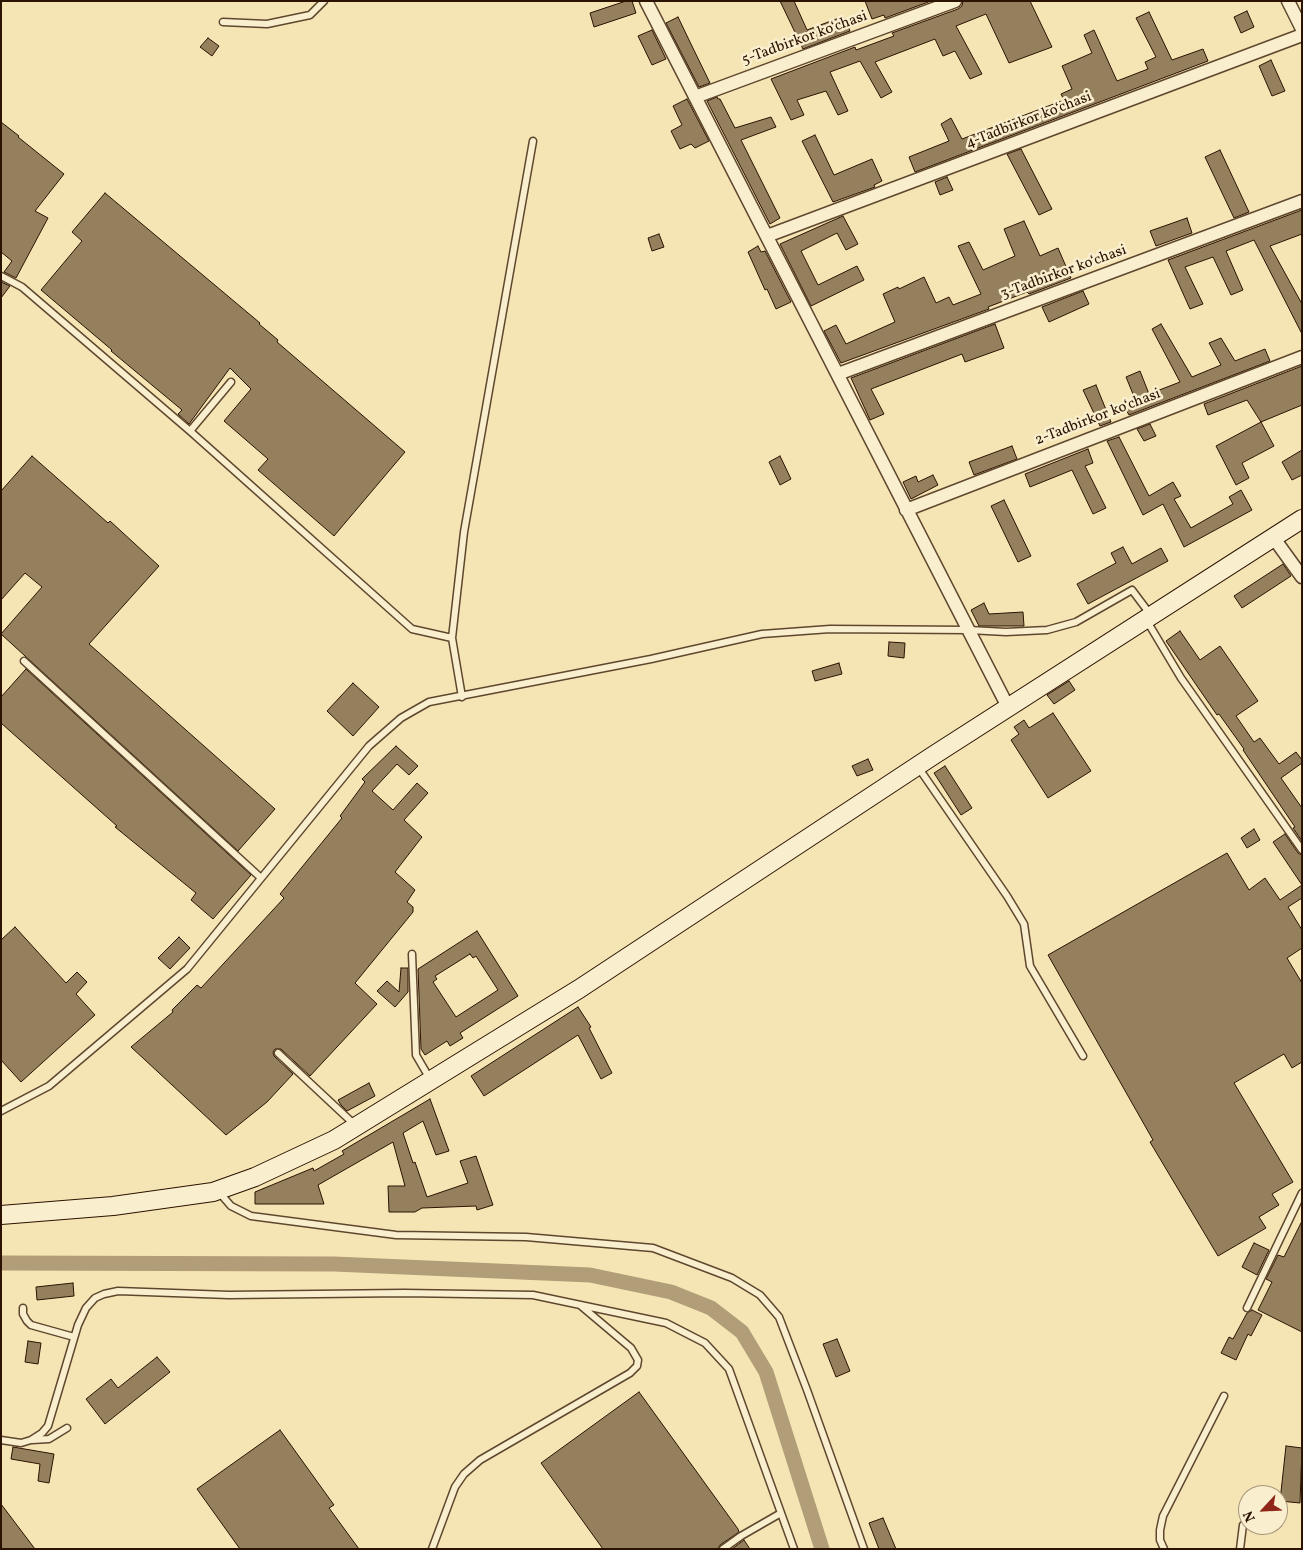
<!DOCTYPE html>
<meta charset="utf-8">
<style>
body{margin:0}
#map{position:relative;width:1303px;height:1550px;overflow:hidden;background:#f6e5b4;font-family:Vollkorn,serif}
canvas{display:block}
.frame{position:absolute;inset:0;border:2px solid #2b1201;pointer-events:none}
.north{position:absolute;left:1238px;top:1485px;width:50px;height:50px;box-sizing:border-box;background:#f9eece;border:1px solid #a7967c;border-radius:50%;rotate:245deg;font-size:14px;font-weight:700;line-height:20px;text-align:center;color:#2b1201}
.north::after{content:'';display:block;margin:auto;width:18px;height:22px;background:#8f2418;clip-path:polygon(50% 0,100% 100%,50% 72%,0 100%)}
</style>
<div id="map">
<canvas width="1303" height="1550"></canvas>
<div class="frame"></div>
<div class="north">N</div>
</div>
<script>
const ctx = document.querySelector('canvas').getContext('2d');
ctx.lineJoin = 'round';
function shape(rows) {
  const path = new Path2D();
  for (const r of rows) {
    path.moveTo(r[0], r[1]);
    for (let i = 2; i < r.length; i += 2) path.lineTo(r[i], r[i + 1]);
  }
  return path;
}
function strokePath(path, color, width, dash) {
  ctx.strokeStyle = color;
  ctx.lineWidth = width;
  ctx.lineCap = dash ? 'butt' : 'round';
  ctx.setLineDash(dash || []);
  ctx.stroke(path);
}
function paint(path, color) {
  ctx.fillStyle = color;
  ctx.fill(path, 'evenodd');
}
function write(font, color, halo, rows, align = 'center') {
  ctx.font = font + ' Vollkorn,serif';
  ctx.lineWidth = 5;
  ctx.setLineDash([]);
  ctx.textBaseline = 'middle';
  ctx.strokeStyle = halo;
  ctx.fillStyle = color;
  for (const [text, x, y, turn = 0] of rows) {
    ctx.save();
    ctx.translate(x, y);
    ctx.rotate((+turn || 0) * Math.PI / 180);
    ctx.textAlign = isNaN(turn) ? turn : align;
    if (halo) ctx.strokeText(text, 0, 0);
    ctx.fillText(text, 0, 0);
    ctx.restore();
  }
}
const canal = shape([
 [1,1263,334,1264,590,1275,671,1292,711,1308,742,1332,766,1372,822,1549]
]);
const building = shape([
 [626,1,632,1,636,13,594,27,590,13,626,1],
 [780,1,794,1,807,30,839,18,840,20,845,18,850,31,803,49,780,1],
 [865,1,931,1,885,18,884,15,872,19,865,1],
 [963,1,1030,1,1052,47,1009,63,986,14,956,26,982,74,970,79,955,51,943,56,935,39,875,62,892,92,881,98,860,61,830,72,848,111,838,115,826,91,797,100,804,115,791,120,771,79,855,47,856,50,894,36,892,33,958,9,962,6,963,1],
 [1247,11,1254,27,1241,33,1234,17,1247,11],
 [1149,12,1172,60,1203,49,1208,61,915,172,909,157,949,141,941,124,951,118,962,139,1064,100,1061,94,1072,89,1062,66,1092,53,1084,35,1094,30,1117,81,1148,69,1145,62,1156,57,1136,18,1149,12],
 [678,17,690,42,710,83,699,87,666,23,678,17],
 [652,30,666,59,652,65,638,36,652,30],
 [208,38,219,46,212,56,200,47,208,38],
 [1271,60,1285,91,1272,96,1259,66,1271,60],
 [717,97,718,99,720,99,735,128,771,117,776,127,741,140,780,218,770,224,707,101,717,97],
 [687,99,709,141,695,148,691,144,680,149,671,131,682,125,673,106,687,99],
 [1,122,19,136,18,137,64,174,35,211,48,218,16,278,4,272,12,261,1,252,1,122],
 [815,135,834,175,872,159,882,181,874,185,875,187,833,202,802,141,815,135],
 [1021,149,1052,209,1039,215,1007,154,1021,149],
 [1220,150,1249,212,1234,218,1205,157,1220,150],
 [947,177,953,190,940,195,935,182,947,177],
 [105,193,260,323,259,324,278,340,277,342,405,452,334,536,258,470,268,459,224,421,251,389,230,368,189,424,178,414,182,410,111,351,112,350,41,290,82,241,72,232,105,193],
 [1302,210,1302,234,1270,246,1302,304,1302,334,1254,240,1226,251,1243,290,1231,295,1213,257,1185,267,1203,304,1190,309,1168,260,1302,210],
 [843,216,858,244,846,250,837,233,801,251,818,285,857,266,864,280,811,306,780,244,843,216],
 [1187,218,1192,233,1156,246,1150,231,1187,218],
 [1024,221,1040,256,1058,248,1071,278,1029,294,1027,292,988,307,989,309,841,363,824,331,836,325,846,344,895,322,883,294,898,287,899,289,924,277,936,303,949,297,953,305,981,294,958,246,969,242,983,270,1015,256,1004,229,1024,221],
 [659,234,664,247,652,251,648,238,659,234],
 [758,246,761,252,765,251,791,302,776,309,767,289,765,290,748,252,758,246],
 [1,282,10,286,1,298,1,282],
 [1083,291,1089,304,1049,322,1042,307,1083,291],
 [995,324,1004,348,965,362,962,354,871,389,884,414,870,420,851,378,995,324],
 [1161,324,1192,377,1221,365,1209,343,1221,338,1235,361,1265,349,1270,361,1129,415,1123,404,1135,399,1126,377,1140,371,1149,394,1180,382,1152,329,1161,324],
 [1302,366,1302,405,1261,422,1247,400,1208,415,1204,404,1302,366],
 [1096,385,1111,422,1100,426,1083,390,1096,385],
 [1261,422,1274,446,1242,463,1249,478,1236,485,1216,446,1261,422],
 [1150,424,1156,436,1144,441,1137,429,1150,424],
 [1119,437,1149,496,1173,482,1181,496,1174,499,1191,528,1233,504,1229,497,1241,490,1252,510,1184,547,1163,504,1143,515,1107,441,1119,437],
 [1012,446,1017,459,974,475,969,462,1012,446],
 [1088,449,1093,463,1085,466,1106,508,1093,514,1072,470,1030,487,1025,474,1088,449],
 [1302,450,1302,475,1292,480,1282,462,1302,450],
 [32,456,108,523,110,521,159,566,89,644,275,809,238,851,1,634,42,587,25,573,1,600,1,491,32,456],
 [780,456,791,479,780,485,769,462,780,456],
 [933,475,938,485,911,499,903,482,916,476,918,482,933,475],
 [1004,500,1031,556,1018,562,991,506,1004,500],
 [1123,547,1132,564,1161,548,1168,561,1088,604,1077,584,1116,563,1111,553,1123,547],
 [1283,564,1291,576,1242,608,1234,596,1283,564],
 [984,603,989,614,1023,612,1024,626,979,626,971,610,984,603],
 [1180,631,1200,660,1220,646,1258,701,1236,716,1254,742,1260,738,1279,764,1296,752,1302,760,1302,763,1281,778,1302,808,1302,841,1293,828,1295,827,1243,750,1244,749,1219,714,1217,715,1166,641,1180,631],
 [889,642,905,643,904,658,888,656,889,642],
 [839,663,842,674,815,681,812,671,839,663],
 [26,669,251,875,213,919,191,900,196,893,115,827,117,826,1,723,1,697,26,669],
 [1069,681,1075,690,1054,704,1047,695,1069,681],
 [353,683,379,707,353,736,327,711,353,683],
 [1053,713,1091,771,1048,798,1011,740,1019,734,1014,727,1024,720,1029,728,1053,713],
 [396,746,418,766,409,775,397,764,372,791,393,810,417,783,428,793,404,820,422,837,395,872,415,890,407,902,413,907,413,912,355,983,377,1004,310,1076,281,1049,275,1049,273,1052,274,1056,293,1074,267,1102,226,1135,131,1047,173,1012,172,1010,197,985,201,988,284,898,280,894,342,818,340,816,365,782,362,779,396,746],
 [868,759,873,770,857,776,852,766,868,759],
 [945,766,972,808,961,815,934,773,945,766],
 [1254,829,1260,840,1247,848,1241,838,1254,829],
 [1285,834,1298,853,1302,855,1302,898,1288,907,1302,930,1302,948,1287,958,1302,983,1302,1062,1292,1068,1284,1054,1234,1083,1293,1182,1272,1194,1279,1205,1259,1217,1266,1228,1218,1256,1150,1142,1153,1140,1048,955,1227,853,1249,890,1265,878,1280,900,1302,885,1273,842,1285,834],
 [15,927,66,983,77,972,87,982,76,994,95,1015,21,1082,1,1060,1,940,15,927],
 [477,931,518,996,460,1033,463,1038,450,1046,447,1041,425,1055,421,1049,418,969,477,931],
 [470,954,473,958,476,956,498,990,456,1017,433,982,437,979,435,976,470,954],
 [179,937,190,948,170,969,158,958,179,937],
 [401,968,408,968,408,992,395,1007,377,991,387,981,399,992,401,968],
 [578,1007,591,1027,589,1028,612,1073,601,1079,578,1035,484,1096,471,1076,578,1007],
 [369,1083,375,1096,347,1111,341,1105,338,1100,369,1083],
 [430,1099,449,1151,436,1155,423,1121,403,1133,413,1163,415,1162,427,1197,468,1183,460,1161,476,1156,493,1205,477,1210,476,1206,422,1208,415,1212,389,1212,388,1186,405,1186,393,1142,318,1185,324,1204,255,1204,255,1192,313,1168,314,1171,344,1154,342,1151,430,1099],
 [1302,1221,1302,1332,1258,1310,1272,1282,1266,1279,1278,1255,1284,1257,1302,1221],
 [1254,1243,1269,1250,1257,1275,1242,1267,1254,1243],
 [73,1283,74,1296,37,1300,36,1287,73,1283],
 [1252,1310,1262,1315,1251,1336,1248,1334,1236,1360,1221,1353,1229,1337,1233,1339,1247,1313,1252,1310],
 [837,1339,850,1371,836,1377,823,1344,837,1339],
 [28,1341,41,1343,38,1364,25,1362,28,1341],
 [157,1357,170,1372,105,1424,86,1399,111,1379,118,1388,157,1357],
 [639,1392,738,1529,739,1532,720,1545,718,1549,603,1549,541,1463,639,1392],
 [280,1430,334,1505,329,1508,359,1549,240,1549,197,1489,280,1430],
 [1286,1446,1302,1448,1300,1503,1280,1501,1286,1446],
 [13,1447,54,1454,49,1483,38,1481,40,1464,11,1459,13,1447],
 [1,1504,35,1549,1,1549,1,1504],
 [883,1518,896,1549,879,1549,869,1523,883,1518],
 [744,1540,750,1549,732,1549,744,1540]
]);
const service = shape([
 [223,22,267,24,310,15,324,1],
 [1,276,22,287,190,431,412,629,452,638,462,697],
 [190,431,231,382],
 [1147,621,1181,678,1302,850],
 [452,638,464,532,533,141],
 [24,661,261,878],
 [918,767,1007,896,1024,924,1030,966,1083,1056],
 [412,954,416,1055,430,1079],
 [278,1053,355,1125],
 [1,1111,49,1086,187,969,369,746,401,718,429,702,651,659,762,634,830,629,969,630,1006,632,1047,630,1076,622,1132,590,1150,614],
 [218,1191,231,1206,251,1216,396,1235,526,1237,653,1248,732,1278,760,1295,779,1317,807,1390,864,1549],
 [23,1308,23,1314,27,1321,31,1325,74,1337],
 [1247,1308,1302,1193],
 [1,1440,21,1443,31,1440,42,1433,48,1426,78,1325,86,1308,95,1298,104,1294,118,1291,229,1295,404,1293,533,1295,666,1323,705,1343,729,1369,794,1549],
 [32,1440,49,1439,67,1428],
 [432,1549,455,1487,464,1474,480,1460,630,1373,637,1366,638,1360,631,1348,580,1305],
 [723,1549,741,1536,781,1513],
 [1164,1549,1160,1540,1160,1530,1163,1516,1224,1396],
 [1240,1549,1243,1525]
]);
const minor = shape([
 [646,1,1008,707],
 [1288,1,1302,29],
 [695,97,955,1],
 [767,236,1302,35],
 [838,374,1302,201],
 [906,510,1302,357],
 [1273,537,1302,577]
]);
const secondary = shape([
 [1,1215,113,1206,213,1192,255,1177,334,1140,579,989,934,755,1302,519]
]);
const streetNames = [
 ["5-Tadbirkor koʻchasi",805,39,-20],
 ["4-Tadbirkor koʻchasi",1029,121,-21],
 ["3-Tadbirkor koʻchasi",1064,273,-20],
 ["2-Tadbirkor koʻchasi",1098,418,-21]
];
strokePath(canal, '#b19d77', 15);
paint(building, '#95805e');
strokePath(building, '#2b1201', 1);
strokePath(service, '#5e472e', 9);
strokePath(minor, '#5e472e', 15);
strokePath(secondary, '#2b1201', 20);
strokePath(service, '#f9eece', 6);
strokePath(minor, '#f9eece', 12);
strokePath(secondary, '#f9eece', 18);
write('15px', '#2b1201', '#f9eece', streetNames);
</script>
